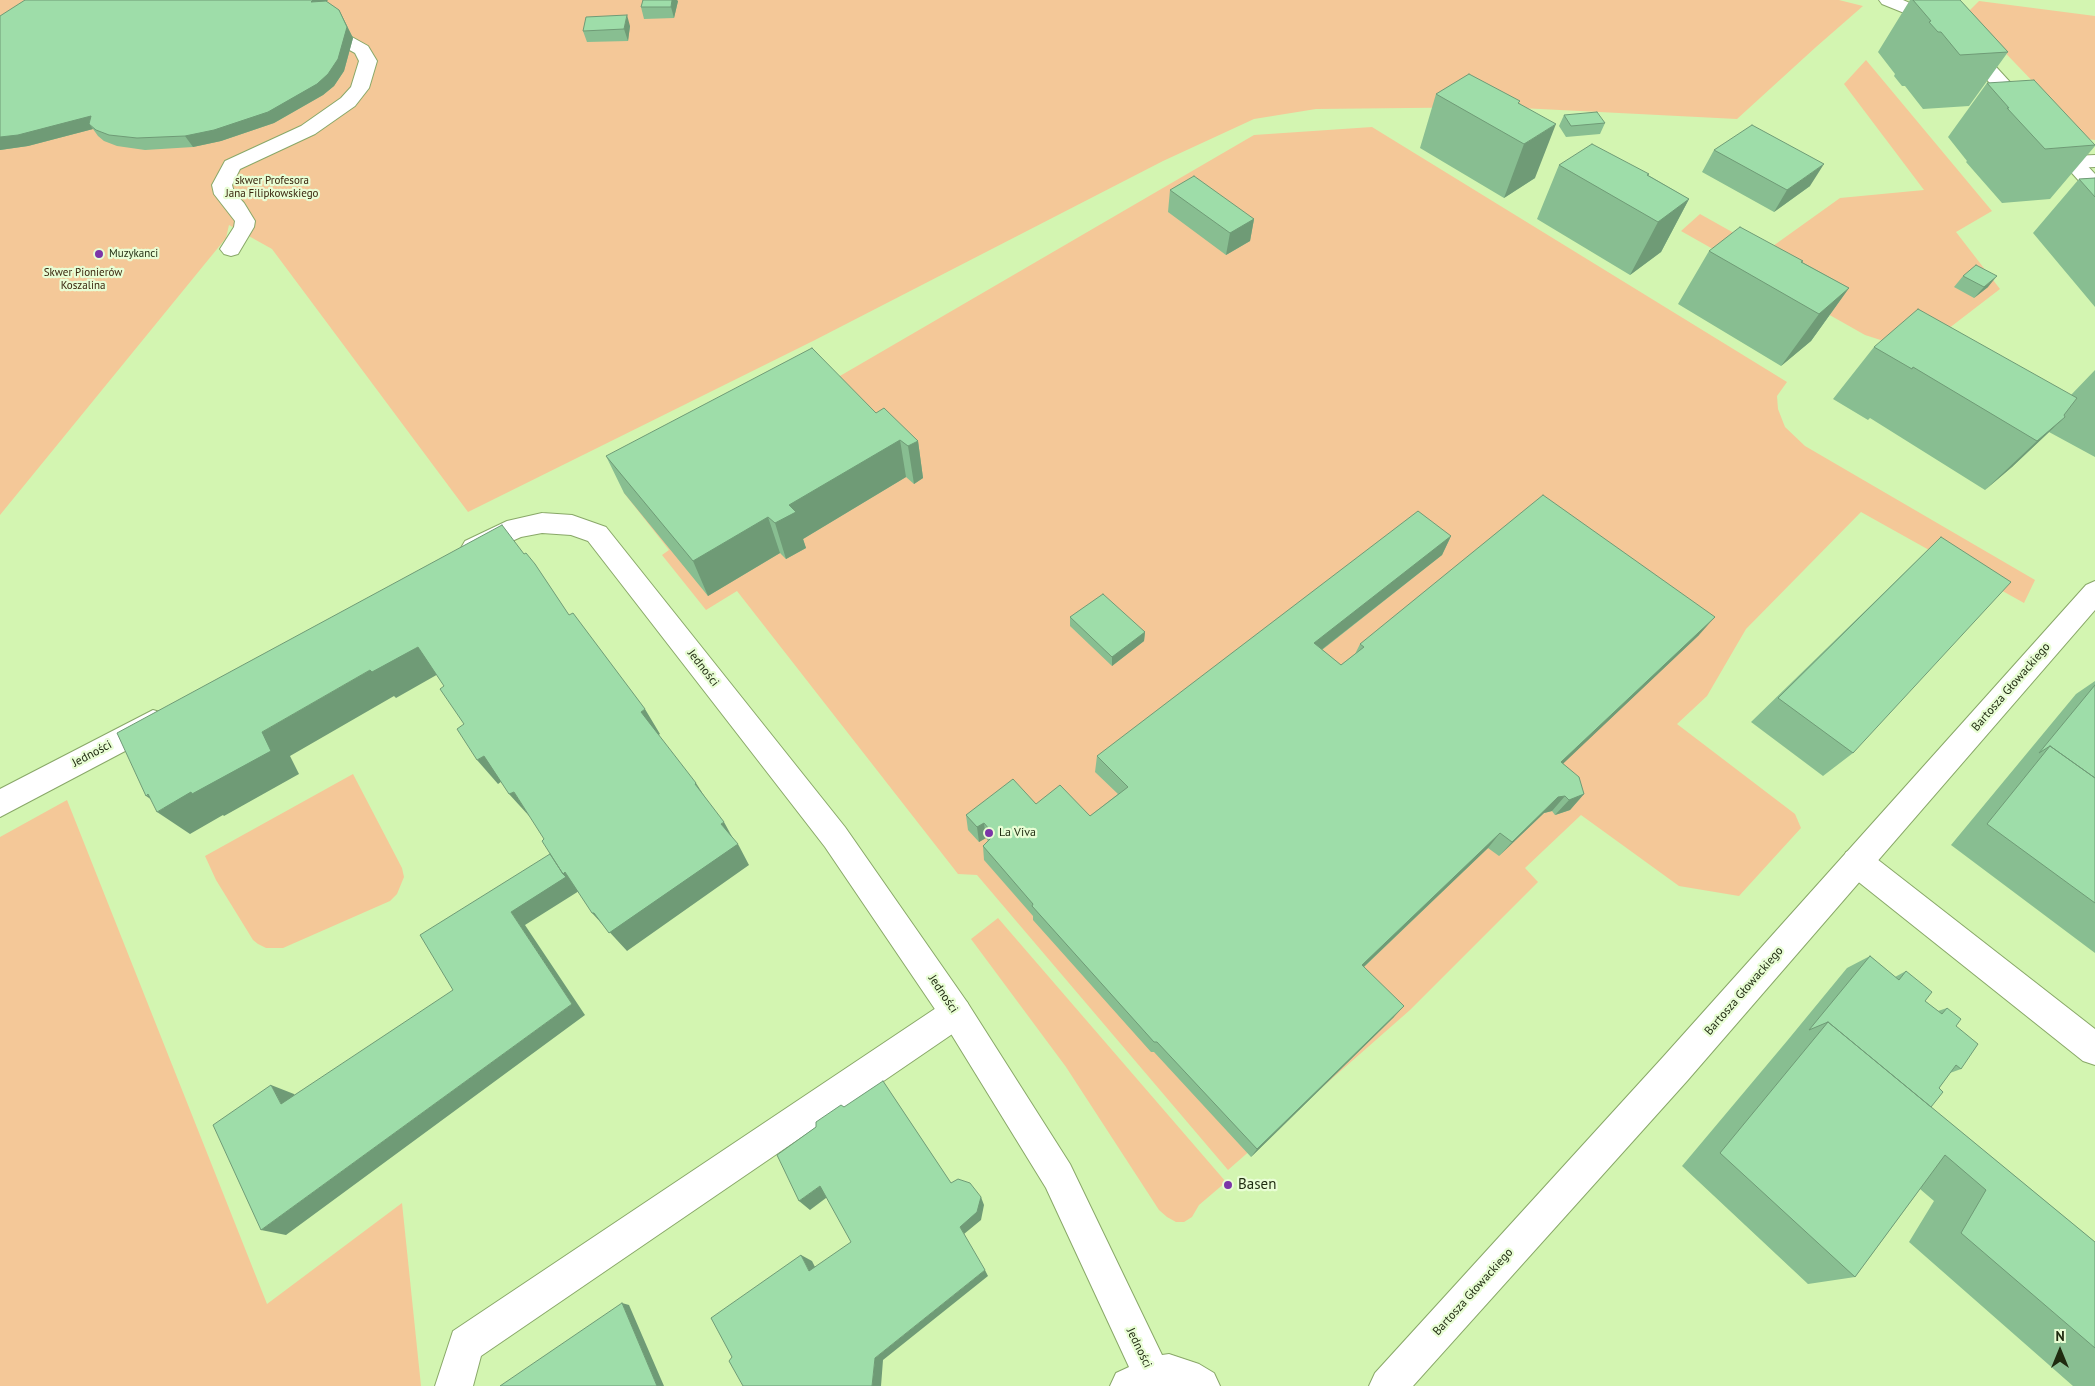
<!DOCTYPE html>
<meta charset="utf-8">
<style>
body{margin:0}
#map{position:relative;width:2095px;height:1386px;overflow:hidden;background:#d3f5b1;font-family:"PT Sans",sans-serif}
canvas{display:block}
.north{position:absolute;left:2035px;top:1326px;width:50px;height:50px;-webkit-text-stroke:4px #e8fdd4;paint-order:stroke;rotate:0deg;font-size:14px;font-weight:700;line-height:20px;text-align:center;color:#1f2b10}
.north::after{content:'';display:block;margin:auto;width:18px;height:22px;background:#1f2b10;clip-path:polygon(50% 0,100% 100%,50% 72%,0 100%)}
</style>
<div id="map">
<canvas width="2095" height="1386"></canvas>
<div class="north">N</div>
</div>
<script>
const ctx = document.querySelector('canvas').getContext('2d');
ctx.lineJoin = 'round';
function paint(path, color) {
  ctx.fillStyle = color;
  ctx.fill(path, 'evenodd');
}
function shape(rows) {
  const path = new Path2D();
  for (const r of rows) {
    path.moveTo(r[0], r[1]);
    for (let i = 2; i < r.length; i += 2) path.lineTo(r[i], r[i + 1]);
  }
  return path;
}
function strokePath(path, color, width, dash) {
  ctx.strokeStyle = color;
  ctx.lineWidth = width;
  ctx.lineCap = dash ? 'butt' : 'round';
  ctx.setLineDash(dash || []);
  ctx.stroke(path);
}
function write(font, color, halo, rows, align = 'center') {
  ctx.font = font + ' "PT Sans",sans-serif';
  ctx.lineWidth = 4.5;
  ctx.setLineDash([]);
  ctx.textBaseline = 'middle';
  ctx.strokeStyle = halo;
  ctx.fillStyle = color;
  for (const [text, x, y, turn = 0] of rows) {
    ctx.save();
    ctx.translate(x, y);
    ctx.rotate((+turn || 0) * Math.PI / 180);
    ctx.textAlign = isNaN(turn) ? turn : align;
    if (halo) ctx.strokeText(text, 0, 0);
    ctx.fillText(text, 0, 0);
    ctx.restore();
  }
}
const green = shape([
 [0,0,1839,0,1863,6,1816,47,1737,119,1501,107,1316,109,1254,119,1163,161,813,341,468,512,272,249,229,225,226,238,0,515],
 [1979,1,2095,16,2095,140,2088,139,1967,13],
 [1866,60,1992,211,1956,232,2000,289,1918,352,1865,335,1681,231,1700,214,1766,251,1840,198,1924,190,1844,84],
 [1372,127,1787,382,1777,396,1778,409,1785,427,1805,446,2035,580,2024,603,1861,512,1746,629,1707,696,1677,724,1795,814,1801,828,1739,896,1679,886,1581,815,1525,868,1538,882,1410,1010,1228,1170,977,875,958,874,737,591,706,610,662,555,669,550,624,493,821,387,1254,135],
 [353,774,402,868,404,877,397,894,390,901,283,948,266,948,258,944,253,940,216,880,205,856],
 [67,800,267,1304,402,1203,421,1386,0,1386,0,837],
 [998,918,1226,1182,1199,1205,1192,1217,1184,1222,1176,1222,1167,1217,1159,1210,1066,1067,971,939]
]);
const lane = shape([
 [319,21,325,22,368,46,377,61,369,88,355,106,315,134,240,169,232,185,234,192,244,203,255,221,254,227,238,254,231,256,224,254,220,249,234,227,235,221,214,194,212,185,225,161,301,126,341,98,351,87,359,61,355,53,313,30,310,26,313,22,319,21],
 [2095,155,2095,167,2073,168,2066,166,2063,162,2066,158,2073,156,2095,155],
 [1857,848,1868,852,2095,1029,2095,1065,2083,1061,1846,872,1842,862,1846,852,1857,848],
 [956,997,967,1002,972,1013,967,1024,481,1356,473,1386,435,1386,453,1331,945,1002,956,997]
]);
const street = shape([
 [542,513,572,515,606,527,845,827,967,1002,1070,1164,1162,1355,1169,1354,1199,1364,1214,1373,1220,1386,1110,1386,1116,1373,1129,1367,1046,1188,945,1024,825,847,588,541,571,535,542,533,521,537,474,558,465,555,461,548,465,541,507,521,542,513],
 [2095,581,2095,610,1687,1081,1413,1386,1369,1386,1375,1373,1663,1057,2086,585,2095,581],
 [153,710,163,713,167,722,163,731,0,817,0,789,153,710]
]);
const secondary = shape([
 [1879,0,1903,0,1928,11,1921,0,1939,0,1953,20,2032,106,2035,110,2032,114,2025,116,2018,114,1939,27,1882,4,1879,0],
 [2053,134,2060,136,2095,174,2095,192,2088,191,2046,144,2043,140,2046,136,2053,134]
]);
const wall = shape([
 [1910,0,1960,0,2008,52,1969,106,1923,109,1905,86,1902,86,1894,76,1895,74,1878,52],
 [678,1,674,18,644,19,641,7],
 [327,2,339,10,353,38,344,71,334,86,323,95,274,123,221,141,193,147,145,150,117,146,104,141,98,136,93,129,28,146,0,150,0,16],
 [630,26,628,41,587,42,583,31],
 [1987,83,2095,145,2095,146,2050,199,2002,203,1966,162,1967,161,1948,137],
 [1436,94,1520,103,1535,178,1504,198,1420,148],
 [1564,115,1605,123,1600,134,1566,137,1559,126],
 [1714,150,1810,186,1774,212,1702,172],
 [1559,165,1649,174,1648,175,1689,199,1661,252,1630,275,1537,219],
 [2095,178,2095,307,2033,233,2079,179],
 [1170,190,1254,219,1250,241,1226,255,1168,212],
 [1709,251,1802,262,1849,288,1811,341,1781,366,1678,304],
 [1963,276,1988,287,1974,298,1954,287],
 [1874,347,2071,395,2095,370,2095,457,2049,432,2012,467,1985,490,1870,418,1868,420,1833,399],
 [876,413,918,441,923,478,914,484,906,477,803,539,806,548,786,559,780,553,708,596,624,493,606,456],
 [1451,536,1442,555,1322,650,1341,665,1355,654,1360,644,1699,635,1563,763,1584,794,1570,810,1555,815,1552,811,1544,813,1499,856,1488,848,1364,967,1394,1017,1251,1157,1154,1052,1151,1052,1033,920,1033,916,984,860,983,846,988,841,986,838,979,842,968,830,966,815,1036,804,1090,816,1118,794,1095,772,1097,756],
 [1941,537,1853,753,1823,776,1751,722],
 [1070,617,1145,632,1144,641,1112,666,1070,626],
 [2095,681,2095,953,1951,845,2076,694],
 [1870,956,1895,977,1906,971,1925,1001,1938,1011,1947,1008,1956,1026,1961,1069,1950,1073,1939,1088,1931,1107,2095,1242,2095,1386,2073,1386,1909,1242,1934,1201,1920,1189,1855,1277,1808,1284,1682,1166,1787,1041,1847,968]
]);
const shadedWall = shape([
 [313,0,328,0,317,13,311,2],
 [672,0,677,0,678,1,674,18,671,7],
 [339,10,353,38,344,71,334,86,323,95,274,123,221,141,193,147,185,136],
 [627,15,630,26,628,41,624,29],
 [91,116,89,124,93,129,28,146,0,150,0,137],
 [1556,124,1535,178,1504,198,1524,144],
 [1824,164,1810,186,1774,212,1787,190],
 [1689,199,1661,252,1630,275,1658,222],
 [1254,219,1250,241,1226,255,1230,233],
 [1997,276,1988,287,1974,298,1984,287],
 [1849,288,1811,341,1781,366,1819,314],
 [2065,417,2012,467,1985,490,2037,441],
 [900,440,906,477,803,539,806,548,786,559,775,523,789,505],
 [918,441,923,478,914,484,908,446],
 [768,517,780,553,708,596,693,561],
 [1451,536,1442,555,1307,661,1314,643],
 [1715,617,1699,635,1548,778,1561,762],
 [1145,632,1144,641,1112,666,1112,657],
 [418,647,440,673,396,698,394,696,290,756,299,774,224,816,223,815,190,834,157,812,164,808,146,796,262,732,370,670],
 [645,709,660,734,656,737,641,712],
 [484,756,505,779,498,784,477,760],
 [696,783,710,805,695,784],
 [514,792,530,817,509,794],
 [1584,794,1570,810,1555,815,1569,800],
 [1565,796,1552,811,1544,813,1499,856,1512,842,1558,797],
 [724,822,736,844,721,824],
 [984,823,986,838,979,842,977,827],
 [1500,833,1488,848,1353,977,1362,965],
 [738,844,749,865,627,951,592,913],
 [551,853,579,891,525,925,585,1015,286,1235,261,1230,572,1004,511,912,563,874],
 [1404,1006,1394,1017,1251,1157,1257,1149],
 [271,1085,294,1094,304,1113,281,1104],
 [820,1186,830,1195,810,1210,799,1201],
 [981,1197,984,1205,981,1220,964,1234,960,1227],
 [801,1255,812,1261,820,1277,809,1271],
 [985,1270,988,1276,883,1360,881,1386,872,1386,875,1358],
 [622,1303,629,1305,664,1386,657,1386]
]);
const building = shape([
 [25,0,313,0,311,2,326,1,339,10,347,27,338,59,328,74,317,84,268,112,214,130,185,136,137,138,109,135,96,130,89,124,91,116,18,135,0,137,0,16,25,0],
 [643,0,672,0,671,7,641,7,643,0],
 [1913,0,1960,0,2008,52,1960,55,1941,32,1938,32,1929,22,1931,21,1913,0],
 [627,15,624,29,583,31,586,17,627,15],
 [1469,74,1520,101,1518,103,1556,124,1524,144,1436,94,1469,74],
 [2034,80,2095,145,2045,149,2007,108,2009,108,1987,83,2034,80],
 [1597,112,1605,123,1571,126,1564,115,1597,112],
 [1752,125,1824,164,1787,190,1714,150,1752,125],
 [1592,144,1649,174,1647,175,1689,199,1658,222,1559,165,1592,144],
 [1194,176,1254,219,1230,233,1170,190,1194,176],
 [2095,178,2095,197,2079,179,2095,178],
 [1740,227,1803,261,1801,262,1849,288,1819,314,1709,251,1740,227],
 [1976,265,1997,276,1984,287,1963,276,1976,265],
 [1918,309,2077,398,2064,415,2065,417,2037,441,1913,367,1912,369,1874,347,1918,309],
 [812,348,876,413,884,408,918,441,908,446,900,440,789,505,796,512,775,523,768,517,693,561,606,456,812,348],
 [1543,495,1715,617,1561,762,1579,777,1584,794,1569,800,1565,796,1558,797,1512,842,1500,833,1362,965,1404,1006,1257,1149,1157,1042,1154,1042,1032,906,1033,904,983,846,994,835,984,823,977,827,966,815,1013,779,1036,804,1060,785,1090,816,1128,787,1097,756,1418,511,1451,536,1314,643,1341,665,1364,647,1360,644,1543,495],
 [502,525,524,554,526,553,535,564,569,615,573,613,645,709,641,712,696,783,695,784,724,822,721,824,738,844,609,933,594,913,592,913,565,872,563,874,542,841,544,839,514,792,509,794,484,756,477,760,457,729,464,724,440,689,444,686,418,647,372,672,370,670,262,732,271,751,192,794,191,792,157,812,148,794,146,796,117,733,502,525],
 [1941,537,2011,582,1853,753,1778,698,1941,537],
 [1103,594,1145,632,1112,657,1070,617,1103,594],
 [2095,685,2095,778,2050,746,2039,753,2095,685],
 [2050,746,2095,778,2095,903,1987,824,2050,746],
 [550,854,563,874,566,877,511,912,572,1004,261,1230,213,1125,271,1085,281,1104,453,990,420,935,550,854],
 [1870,956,1899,980,1906,971,1932,992,1925,1001,1942,1014,1947,1008,1961,1019,1956,1026,1978,1044,1961,1069,1956,1065,1939,1088,1943,1092,1931,1107,1828,1022,1809,1030,1870,956],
 [1828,1022,2095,1242,2095,1348,1961,1233,1986,1190,1945,1155,1855,1277,1720,1153,1828,1022],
 [883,1081,951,1183,958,1179,970,1183,981,1197,977,1212,960,1227,985,1270,875,1358,872,1386,743,1386,729,1361,732,1357,711,1318,801,1255,809,1271,851,1242,820,1186,799,1201,777,1155,816,1127,816,1122,841,1105,844,1107,883,1081],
 [622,1303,657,1386,500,1386,622,1303]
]);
const markers = [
 [99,254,5,"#7c35a8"],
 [989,833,5,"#7c35a8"],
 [1228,1185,5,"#7c35a8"]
];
const farParknames = [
 ["skwer Profesora",272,181],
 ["Jana Filipkowskiego",272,194],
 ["Skwer Pionierów",83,273],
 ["Koszalina",83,286]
];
const farPoinames = [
 ["Muzykanci",109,254]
];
const streetNames = [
 ["Jedności",703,668,52],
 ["Bartosza Głowackiego",2011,687,-49],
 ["Jedności",92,754,-28],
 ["Bartosza Głowackiego",1744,991,-49],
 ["Jedności",943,994,56],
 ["Bartosza Głowackiego",1473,1292,-48],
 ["Jedności",1139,1348,64]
];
const poiNames = [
 ["La Viva",999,833]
];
const nearPoinames = [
 ["Basen",1238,1185]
];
paint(green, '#f4c898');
strokePath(lane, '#89a868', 2);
strokePath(street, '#89a868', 2);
strokePath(secondary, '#89a868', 2);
paint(lane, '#fff');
paint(street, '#fff');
paint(secondary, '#fff');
paint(wall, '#88be91');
paint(shadedWall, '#6f9b76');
paint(building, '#9edda9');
strokePath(building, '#6f9b76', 1);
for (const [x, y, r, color] of markers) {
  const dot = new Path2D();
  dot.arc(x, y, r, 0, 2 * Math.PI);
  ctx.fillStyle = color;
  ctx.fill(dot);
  strokePath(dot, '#e8fdd4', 2);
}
write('11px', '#3a260e', '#e8fdd4', farParknames);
write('11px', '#1f2b10', '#e8fdd4', farPoinames, 'left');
write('12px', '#1f2b10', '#e8fdd4', streetNames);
write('12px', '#1f2b10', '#e8fdd4', poiNames, 'left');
write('15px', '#1f2b10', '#e8fdd4', nearPoinames, 'left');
</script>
